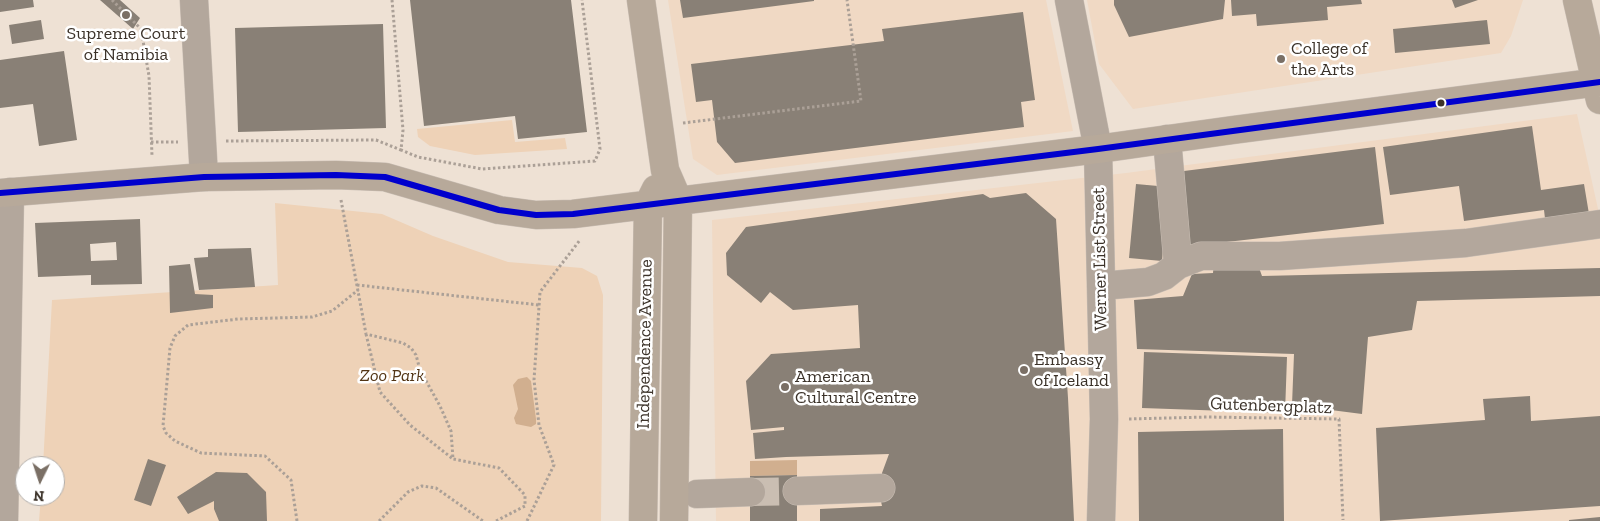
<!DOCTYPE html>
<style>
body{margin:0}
#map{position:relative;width:1600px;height:521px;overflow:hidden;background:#eee1d4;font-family:"Zilla Slab",serif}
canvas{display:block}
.north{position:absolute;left:15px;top:456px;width:50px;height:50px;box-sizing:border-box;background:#fff;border:1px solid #b1ada9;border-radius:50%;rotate:184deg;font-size:14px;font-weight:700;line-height:20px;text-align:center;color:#3b3229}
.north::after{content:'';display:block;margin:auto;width:18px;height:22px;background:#7a6f65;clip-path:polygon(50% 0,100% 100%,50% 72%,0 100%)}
</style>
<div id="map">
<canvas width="1600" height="521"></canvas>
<div class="north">N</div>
</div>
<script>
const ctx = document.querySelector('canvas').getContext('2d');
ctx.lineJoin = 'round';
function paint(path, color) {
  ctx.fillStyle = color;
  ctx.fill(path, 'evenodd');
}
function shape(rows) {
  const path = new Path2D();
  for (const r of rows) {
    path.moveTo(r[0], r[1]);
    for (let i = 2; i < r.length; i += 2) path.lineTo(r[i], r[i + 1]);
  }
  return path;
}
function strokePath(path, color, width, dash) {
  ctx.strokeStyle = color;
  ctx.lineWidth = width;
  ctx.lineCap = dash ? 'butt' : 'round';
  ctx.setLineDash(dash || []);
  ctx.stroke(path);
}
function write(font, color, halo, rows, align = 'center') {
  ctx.font = font + ' "Zilla Slab",serif';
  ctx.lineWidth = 5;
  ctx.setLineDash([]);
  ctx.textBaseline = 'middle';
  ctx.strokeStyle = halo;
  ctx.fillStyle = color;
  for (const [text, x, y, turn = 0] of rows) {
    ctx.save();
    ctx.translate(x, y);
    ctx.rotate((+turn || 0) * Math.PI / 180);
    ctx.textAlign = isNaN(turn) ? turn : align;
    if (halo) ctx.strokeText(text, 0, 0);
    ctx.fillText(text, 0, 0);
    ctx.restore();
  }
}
const built = shape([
 [668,0,1046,0,1073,131,717,175,693,159],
 [1087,0,1523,0,1511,36,1501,53,1133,109,1099,64],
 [1577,114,1600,218,1600,521,716,521,712,220,1126,173]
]);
const green = shape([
 [512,120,515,142,565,138,567,149,475,155,430,146,418,137,417,129],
 [275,203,382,214,433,236,508,262,582,268,597,276,603,295,601,521,39,521,41,496,55,496,55,466,43,466,52,300,278,285]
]);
const water = shape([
 [527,377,531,381,536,419,536,424,531,427,516,424,514,418,518,409,513,385,518,379],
 [797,460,797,475,750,476,750,461]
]);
const building = shape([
 [0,0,33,0,34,7,0,12],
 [100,0,120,0,140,18,133,29],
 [410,0,571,0,587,132,518,139,515,116,424,126],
 [680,0,814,0,814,1,683,18],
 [1114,0,1225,0,1223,19,1129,37,1114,5],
 [1231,0,1361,0,1362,4,1327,7,1328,20,1257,26,1256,14,1232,16],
 [1452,0,1478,0,1455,8],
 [1023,12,1035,100,1021,102,1024,127,735,163,717,142,712,100,696,102,691,64,884,41,882,29],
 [41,20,44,39,12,44,9,25],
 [1487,20,1490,44,1395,53,1393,29],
 [383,24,386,128,238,132,235,28],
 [64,51,77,140,39,146,33,104,0,108,0,60],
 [1532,126,1541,190,1584,184,1590,220,1546,227,1544,210,1464,221,1459,186,1390,195,1383,147],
 [1375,147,1384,224,1183,247,1176,172],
 [1136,184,1169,187,1162,261,1129,258],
 [1026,193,1056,219,1068,398,1074,521,820,521,820,509,882,506,880,497,882,473,889,454,786,457,755,459,753,433,784,430,784,427,751,430,746,381,771,354,860,348,858,305,793,310,770,292,761,303,727,275,726,253,746,227,983,194,990,198],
 [140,219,142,284,91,285,91,275,38,277,35,223],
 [116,242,117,260,91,261,90,244],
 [251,248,255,287,199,290,194,258,208,257,208,249],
 [1214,260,1258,265,1262,276,1600,268,1600,296,1417,301,1412,330,1368,337,1362,414,1292,405,1294,354,1137,349,1134,300,1183,296,1192,274,1213,273],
 [190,264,195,294,213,295,213,308,170,313,169,266],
 [1144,352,1287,357,1285,413,1142,408],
 [1530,396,1531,421,1600,416,1600,506,1380,521,1376,428,1485,420,1483,399],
 [1283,429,1284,521,1139,521,1138,432],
 [148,459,166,465,151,506,134,500],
 [216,472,247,473,266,492,267,521,219,521,214,509,214,501,188,514,177,497],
 [797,475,797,521,750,521,750,476],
 [1600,517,1600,521,1569,521,1569,520]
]);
const minorTunnel = shape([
 [751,492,797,491]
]);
const path = shape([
 [112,0,141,29,149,76,152,156],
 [392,0,403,130,401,150,418,157,482,169,595,161,600,149,582,0],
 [683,123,861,101,847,0],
 [226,141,376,140,401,150],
 [151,142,178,142],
 [341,200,366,334,403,343,411,348,416,355,420,370,440,406,451,431,453,459,499,468,525,495,525,506,496,521],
 [357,285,539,305],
 [366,334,380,392,410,425,453,459],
 [1129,419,1207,417,1339,419,1343,520],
 [297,521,291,480,265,456,201,453,175,441,166,433,163,426,170,348,175,336,188,325,238,319,312,317,332,311,358,290],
 [379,521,408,492,422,486,436,488,483,521],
 [527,521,554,465,539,425,534,380,540,292,580,240]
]);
const minor = shape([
 [194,0,204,177],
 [1069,0,1098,149,1104,419,1101,521],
 [1167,139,1178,265],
 [1101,286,1148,282,1164,276,1178,265,1201,256,1280,256,1466,243,1600,224],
 [797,491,881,488],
 [697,494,751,492],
 [4,521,10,192]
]);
const major = shape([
 [641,0,665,170,678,200,674,521],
 [1577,0,1600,100],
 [0,193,204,177,336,175,385,177,499,210,536,215,573,214,1098,149,1233,130,1600,82],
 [643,521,648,205,656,189]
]);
const bus1 = shape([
 [0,193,204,177,336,175,385,177,499,210,536,215,573,214,1098,149,1600,82]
]);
const markers = [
 [126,15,5,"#7a6f65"],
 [1281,59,5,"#7a6f65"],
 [1441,103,4.5,"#3b3229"],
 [1024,370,5,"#7a6f65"],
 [785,387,5,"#7a6f65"]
];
const poiNames = [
 ["Supreme Court",126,34,"center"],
 ["of Namibia",126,55,"center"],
 ["College of",1291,49],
 ["the Arts",1291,70],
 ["Embassy",1034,360],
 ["of Iceland",1034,381],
 ["American",795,377],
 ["Cultural Centre",795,398]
];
const streetNames = [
 ["Werner List Street",1100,259,-91],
 ["Independence Avenue",645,344,-89],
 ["Gutenbergplatz",1271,406,2]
];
const parkNames = [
 ["Zoo Park",392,376]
];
paint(built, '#f0d9c4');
paint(green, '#eed2b7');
paint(water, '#d1af8f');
paint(building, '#898076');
strokePath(minorTunnel, '#cabeb2', 28, [28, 14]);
strokePath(minor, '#c9beb4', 29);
strokePath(major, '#c9beb4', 29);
strokePath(path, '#aba097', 3, [2.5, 2.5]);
strokePath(minor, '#b3a79c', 28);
strokePath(major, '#b7a99a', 28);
strokePath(bus1, '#0000cd', 6);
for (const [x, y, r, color] of markers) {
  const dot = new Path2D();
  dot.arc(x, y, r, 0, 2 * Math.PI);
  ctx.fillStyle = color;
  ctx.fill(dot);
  strokePath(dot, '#fff', 2);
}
write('18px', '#3b3229', '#fff', poiNames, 'left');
write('18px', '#3b3229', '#fff', streetNames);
write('italic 18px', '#533515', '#fff', parkNames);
</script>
